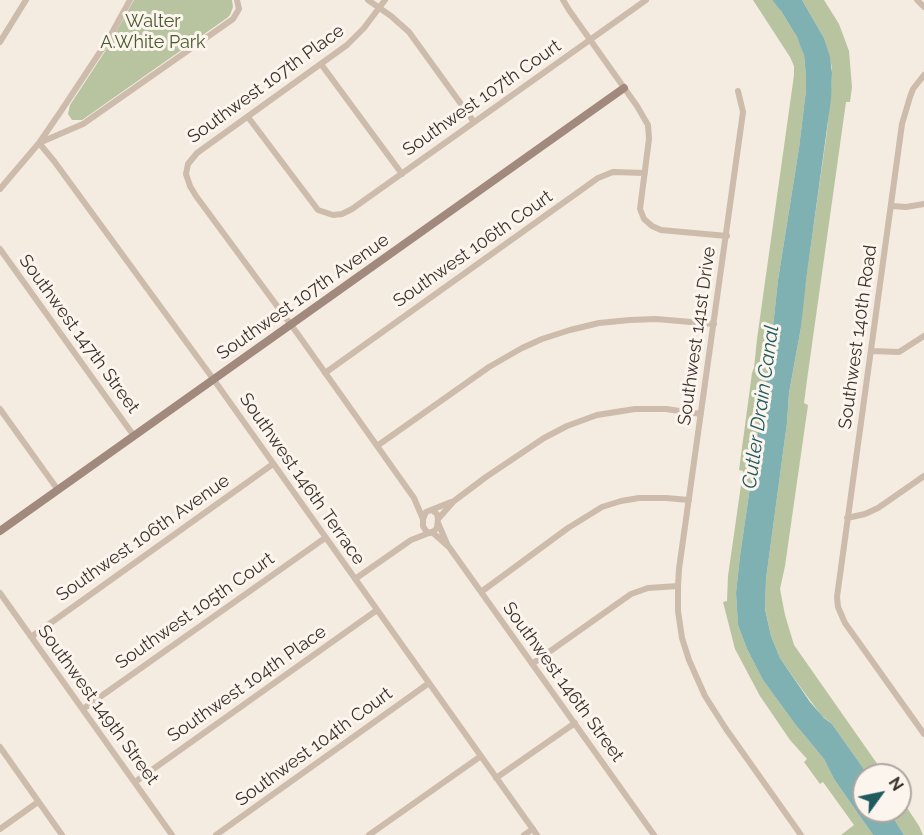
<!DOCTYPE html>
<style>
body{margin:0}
#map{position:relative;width:924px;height:835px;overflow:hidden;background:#f4ebe1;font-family:Raleway,sans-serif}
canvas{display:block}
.north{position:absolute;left:852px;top:763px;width:60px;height:60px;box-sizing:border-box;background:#fbf5ee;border:2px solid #aea6a0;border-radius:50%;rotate:57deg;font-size:16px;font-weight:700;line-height:24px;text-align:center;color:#3b302b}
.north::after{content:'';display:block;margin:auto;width:21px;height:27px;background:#1f5a5e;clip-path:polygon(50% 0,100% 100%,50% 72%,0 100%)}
</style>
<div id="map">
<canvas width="924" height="835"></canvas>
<div class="north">N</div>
</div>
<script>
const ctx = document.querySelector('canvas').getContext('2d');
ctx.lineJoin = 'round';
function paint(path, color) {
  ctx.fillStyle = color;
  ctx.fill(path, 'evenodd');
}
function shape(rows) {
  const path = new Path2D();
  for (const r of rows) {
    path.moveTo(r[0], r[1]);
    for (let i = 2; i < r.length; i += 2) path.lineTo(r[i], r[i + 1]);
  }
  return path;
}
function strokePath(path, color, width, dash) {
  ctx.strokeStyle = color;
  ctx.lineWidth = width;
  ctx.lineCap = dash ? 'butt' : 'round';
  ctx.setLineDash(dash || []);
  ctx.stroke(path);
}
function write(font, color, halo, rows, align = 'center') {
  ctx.font = font + ' Raleway,sans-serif';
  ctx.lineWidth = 6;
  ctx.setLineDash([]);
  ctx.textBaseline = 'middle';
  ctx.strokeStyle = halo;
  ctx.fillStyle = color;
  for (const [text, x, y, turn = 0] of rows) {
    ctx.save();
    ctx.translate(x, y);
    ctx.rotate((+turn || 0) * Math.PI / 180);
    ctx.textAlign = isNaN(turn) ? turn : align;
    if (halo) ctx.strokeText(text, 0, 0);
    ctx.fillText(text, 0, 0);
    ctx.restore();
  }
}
const green = shape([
 [134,0,232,0,233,7,230,15,227,18,92,113,82,120,72,120,68,114,70,105,104,53],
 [753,0,772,0,779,8,797,37,804,55,806,77,806,90,799,148,778,280,772,336,740,556,736,593,738,625,747,649,763,680,795,724,824,759,834,779,873,835,841,835,854,825,823,782,820,784,804,762,807,759,790,740,760,696,735,649,723,602,727,601,728,576,743,471,739,470,752,373,754,368,757,339,794,75,794,66,790,57],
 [802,0,824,0,839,24,849,51,852,87,850,102,846,102,807,380,804,403,808,405,785,566,780,589,785,615,794,645,885,775,868,775,832,724,821,715,801,688,780,658,771,636,765,608,766,579,787,423,789,393,801,327,802,308,827,131,832,79,832,67,824,38],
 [900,797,919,826,923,835,904,835,889,811,900,811]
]);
const water = shape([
 [772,0,802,0,824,38,830,57,832,73,831,99,806,281,801,327,789,393,787,423,766,579,765,609,771,636,780,658,810,702,824,718,832,724,868,775,864,775,864,811,889,811,904,835,873,835,834,779,824,759,795,724,763,680,747,649,738,625,736,593,740,556,772,336,778,280,799,148,806,90,806,77,804,55,801,48,797,37,781,11]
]);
const street = shape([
 [237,0,239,9,233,19,83,124,39,143,54,161,214,380,537,835],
 [368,0,391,16,409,32,474,122],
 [385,0,364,28,347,45,197,153,188,164,186,174,190,186,196,196,297,333,414,498,423,519],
 [563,0,569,10,637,106,648,125,649,139,640,209,644,219,652,226,661,230,727,236],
 [917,0,924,7],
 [0,42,26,0],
 [321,64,402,174],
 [924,75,913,89,910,97,902,124,837,597,838,607,845,623,924,734],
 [738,91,743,112,679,569,678,586,678,611,682,638,689,660,705,696,726,729,801,835],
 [248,117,318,210,333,215,342,214,352,209,646,0],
 [0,189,39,143,61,111,108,40,130,0],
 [892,206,906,207,924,204],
 [0,249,134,436],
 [872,351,899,352,924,336],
 [325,373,598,178,613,172,645,173],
 [0,409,58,490],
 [377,446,489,367,522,348,542,339,570,330,599,323,630,320,656,319,714,324],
 [847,518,865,514,878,508,924,476],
 [438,519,454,501,486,477,544,438,567,426,597,415,635,409,666,409,701,414],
 [438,523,448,546],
 [432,532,449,547,654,835],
 [430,533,426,531,423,526,423,519,426,512,451,502],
 [355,579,411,540,434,531,437,528,438,519,437,514,432,510],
 [481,592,568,528,602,507,621,501,639,498,666,498,689,500],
 [0,593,172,835],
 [31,637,273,464],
 [532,664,631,594,648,588,678,586],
 [83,709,325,538],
 [0,747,62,835],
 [496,778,575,723],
 [135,782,377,610],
 [0,829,38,802],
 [216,835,429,683],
 [369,835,481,756],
 [524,835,533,829]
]);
const secondary = shape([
 [0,531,624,88]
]);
const parkNames = [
 ["Walter",153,22],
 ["A.White Park",153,43]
];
const streetNames = [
 ["Southwest 107th Place",266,84,-36],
 ["Southwest 107th Court",482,98,-35],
 ["Southwest 106th Court",473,249,-35],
 ["Southwest 107th Avenue",303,297,-35],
 ["Southwest 147th Street",79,334,54],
 ["Southwest 141st Drive",697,336,-82],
 ["Southwest 140th Road",858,337,-82],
 ["Southwest 146th Terrace",302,479,55],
 ["Southwest 106th Avenue",143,538,-35],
 ["Southwest 105th Court",195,611,-35],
 ["Southwest 146th Street",563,682,54],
 ["Southwest 104th Place",247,684,-35],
 ["Southwest 149th Street",98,705,54],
 ["Southwest 104th Court",314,747,-36]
];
const waterNames = [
 ["Cutler Drain Canal",761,407,-82]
];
paint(green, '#b8c4a0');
paint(water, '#7fb0b2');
strokePath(street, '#cdbbac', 6);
strokePath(secondary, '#a18a7d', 8);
write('18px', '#4a5a2e', '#fbf5ee', parkNames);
write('18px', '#3b302b', '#fbf5ee', streetNames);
write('italic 20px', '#1f5a5e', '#fbf5ee', waterNames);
</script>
